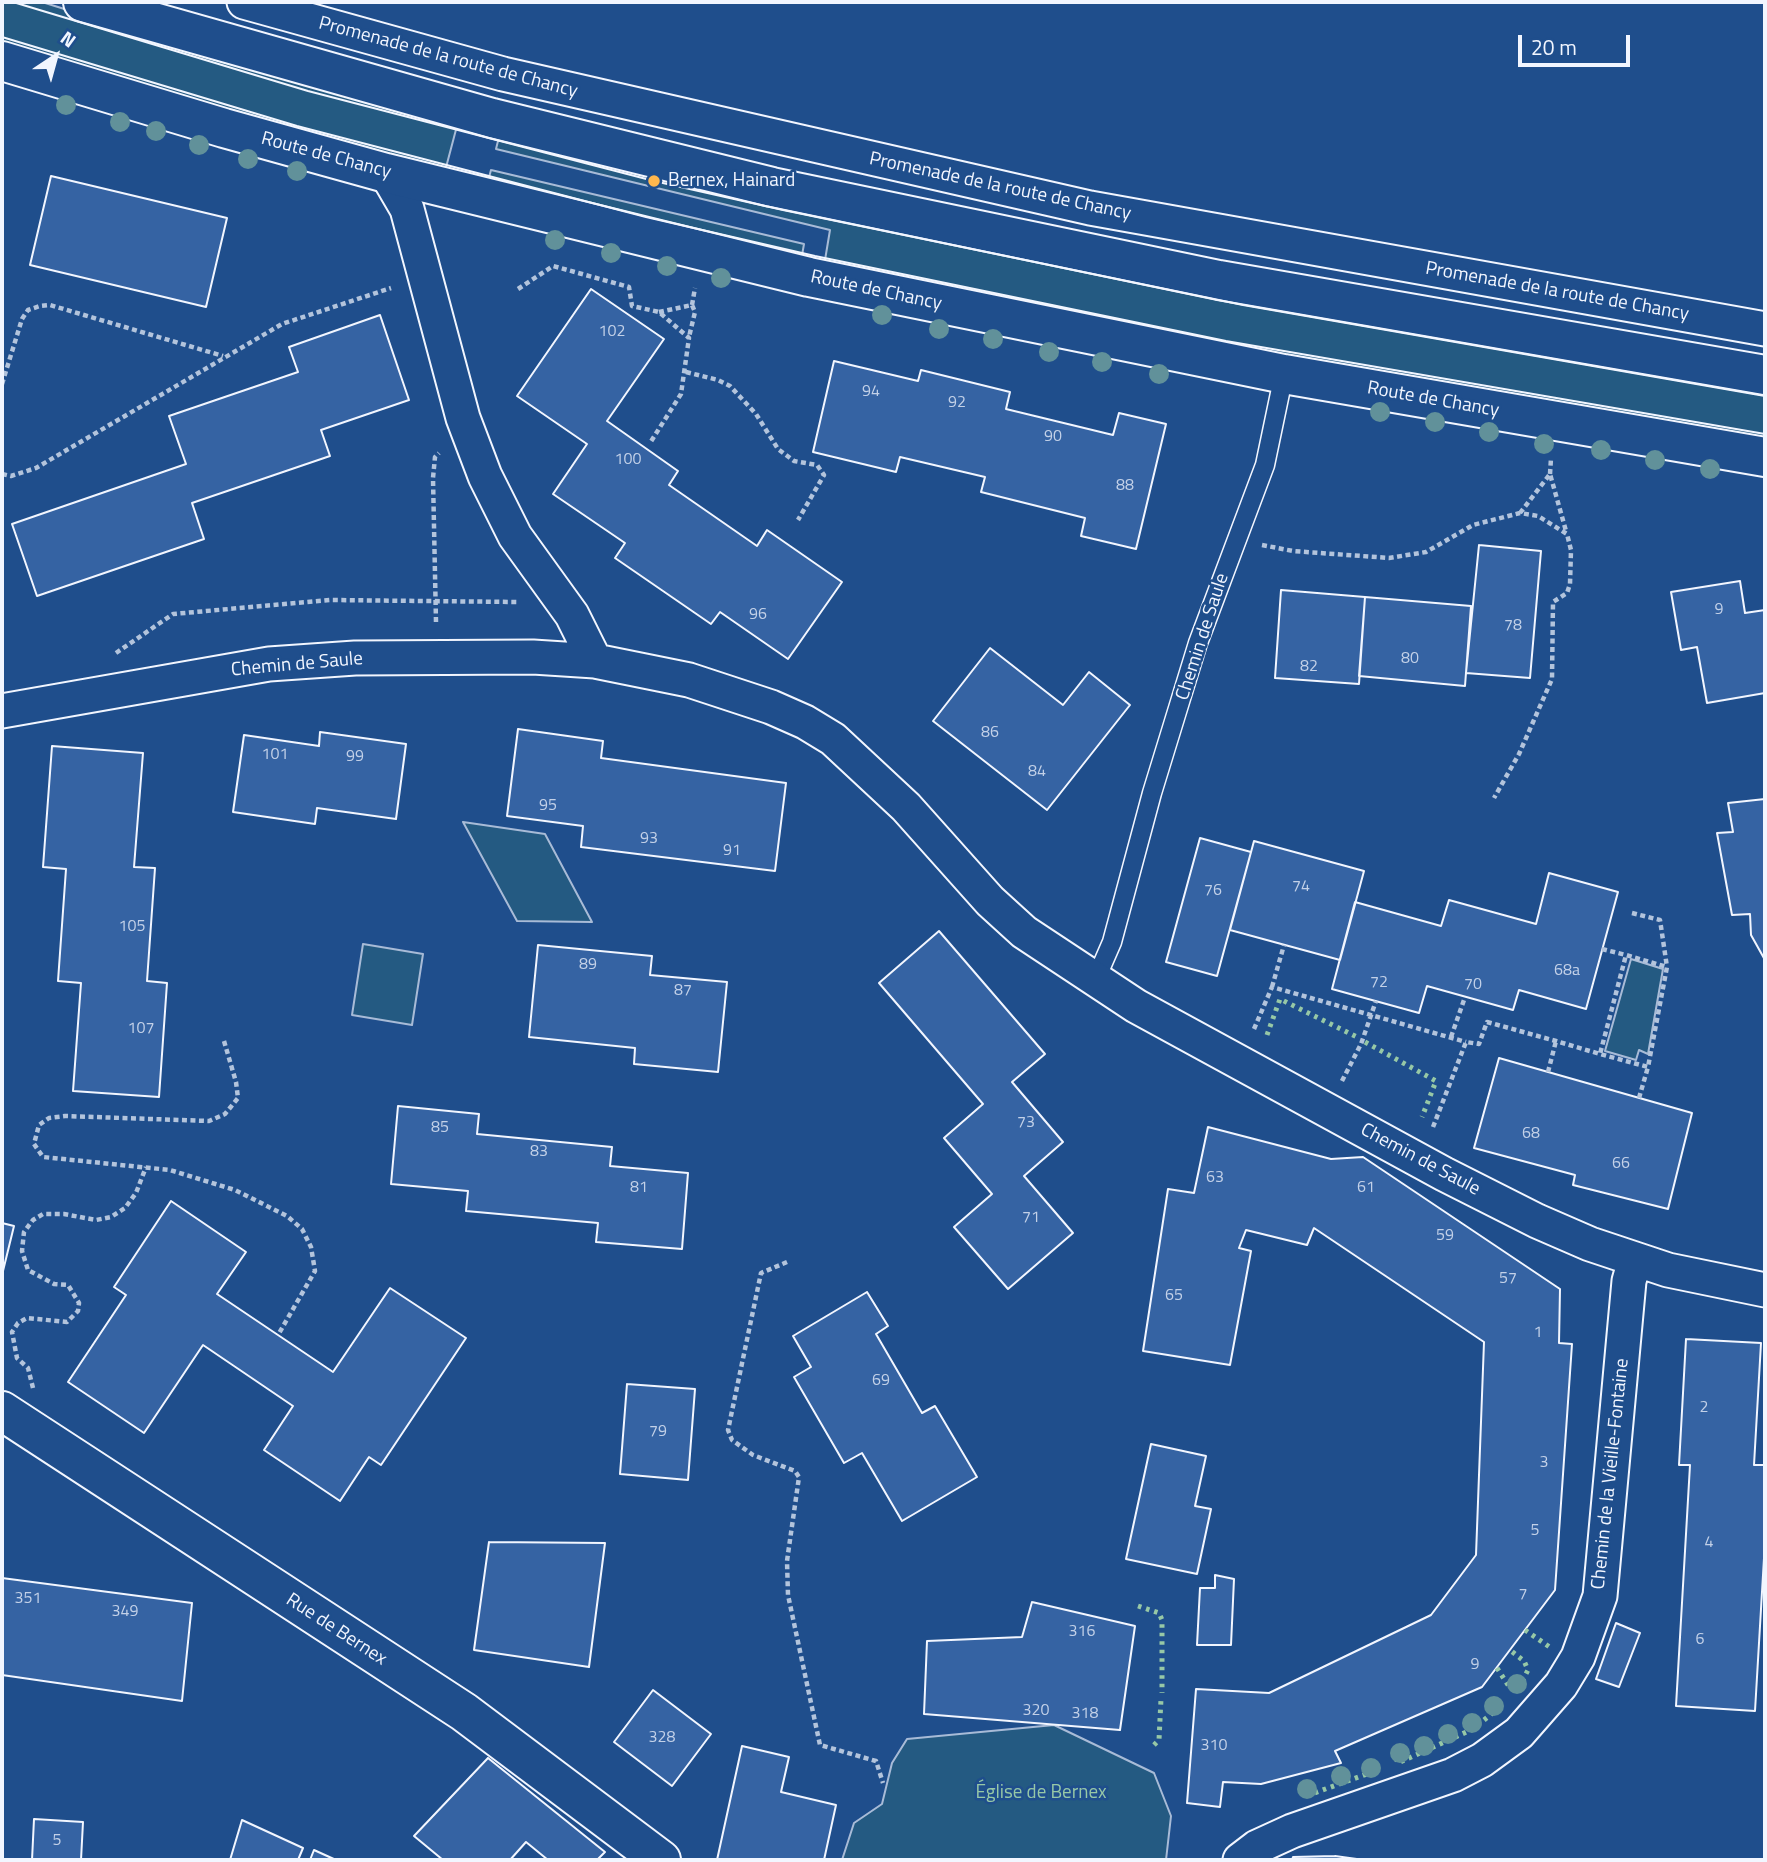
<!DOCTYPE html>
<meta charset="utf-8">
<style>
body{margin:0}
#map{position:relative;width:1767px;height:1862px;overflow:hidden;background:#1f4e8c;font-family:"Titillium Web",sans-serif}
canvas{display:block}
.frame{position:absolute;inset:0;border:4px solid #f2f6ff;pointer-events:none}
.north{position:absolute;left:21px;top:21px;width:70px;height:70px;-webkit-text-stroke:5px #1f4e8c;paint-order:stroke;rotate:36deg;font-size:19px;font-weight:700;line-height:28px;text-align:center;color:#f2f6ff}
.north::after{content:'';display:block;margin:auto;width:24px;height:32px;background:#f2f6ff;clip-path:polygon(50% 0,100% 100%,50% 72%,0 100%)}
.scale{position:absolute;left:1518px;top:35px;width:112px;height:32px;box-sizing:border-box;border:4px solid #f2f6ff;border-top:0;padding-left:9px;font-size:21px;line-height:24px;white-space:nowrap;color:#f2f6ff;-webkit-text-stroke:5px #1f4e8c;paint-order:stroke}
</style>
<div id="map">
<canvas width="1767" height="1862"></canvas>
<div class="frame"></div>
<div class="north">N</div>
<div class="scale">20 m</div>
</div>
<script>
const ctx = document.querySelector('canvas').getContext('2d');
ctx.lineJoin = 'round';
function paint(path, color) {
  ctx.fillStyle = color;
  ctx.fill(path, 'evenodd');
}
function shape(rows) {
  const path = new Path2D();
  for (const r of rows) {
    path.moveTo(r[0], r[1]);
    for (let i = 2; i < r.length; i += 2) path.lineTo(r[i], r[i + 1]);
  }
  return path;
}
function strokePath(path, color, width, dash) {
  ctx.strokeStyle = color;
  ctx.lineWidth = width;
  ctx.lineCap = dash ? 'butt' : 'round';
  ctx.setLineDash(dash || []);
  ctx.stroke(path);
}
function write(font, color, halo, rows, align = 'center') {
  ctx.font = font + ' "Titillium Web",sans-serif';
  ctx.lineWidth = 5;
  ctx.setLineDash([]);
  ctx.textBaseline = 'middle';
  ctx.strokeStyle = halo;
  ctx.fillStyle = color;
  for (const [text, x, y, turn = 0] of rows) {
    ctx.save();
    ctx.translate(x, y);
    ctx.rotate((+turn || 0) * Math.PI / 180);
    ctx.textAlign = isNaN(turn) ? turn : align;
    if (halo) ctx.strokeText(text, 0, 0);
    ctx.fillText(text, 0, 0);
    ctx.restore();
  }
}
const green = shape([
 [2,2,42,2,138,32,458,122,444,175,2,46,2,2],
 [500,133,1765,388,1765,442,1478,394,824,266,830,230,496,149,500,133],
 [491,170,804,244,801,261,487,185,491,170],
 [463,822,545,834,592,922,517,921,463,822],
 [363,944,423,954,412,1025,352,1015,363,944],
 [1631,959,1663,969,1648,1054,1639,1050,1636,1060,1605,1051,1631,959],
 [1054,1725,1154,1773,1171,1816,1166,1860,842,1860,854,1823,882,1804,892,1763,907,1739,1054,1725]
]);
const building = shape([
 [51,176,227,218,206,307,30,265,51,176],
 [591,289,664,339,607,421,678,471,669,485,757,546,767,530,842,582,788,659,720,612,711,624,615,558,625,543,553,494,587,444,517,396,591,289],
 [380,315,409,400,321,430,330,456,192,503,204,539,37,596,12,524,186,464,169,416,298,372,289,347,380,315],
 [834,361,918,381,921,370,1010,392,1006,409,1113,435,1119,413,1166,424,1136,549,1081,536,1085,518,981,492,985,477,900,457,896,472,813,452,834,361],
 [1479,545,1541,551,1530,678,1466,673,1479,545],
 [1740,581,1745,613,1765,610,1765,693,1707,703,1697,647,1681,650,1671,592,1740,581],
 [1281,590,1365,597,1359,684,1275,678,1281,590],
 [1365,597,1471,606,1465,686,1359,676,1365,597],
 [990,648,1063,705,1089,672,1130,705,1047,810,933,721,990,648],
 [518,729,603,741,601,758,786,783,775,871,581,847,583,826,507,816,518,729],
 [320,732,406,744,396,819,317,808,315,824,233,812,244,735,319,746,320,732],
 [52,746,143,753,134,867,155,868,147,981,167,983,159,1097,73,1091,81,983,58,981,66,869,43,867,52,746],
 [1765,799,1765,960,1751,935,1750,914,1732,915,1717,833,1733,832,1728,803,1765,799],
 [1200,838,1251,852,1217,976,1166,962,1200,838],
 [1254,841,1364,871,1340,960,1230,930,1254,841],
 [1549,873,1618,892,1586,1009,1519,990,1513,1010,1427,986,1419,1013,1332,989,1355,902,1441,926,1449,900,1536,924,1549,873],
 [939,931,1045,1054,1012,1082,1063,1142,1024,1176,1073,1233,1008,1289,954,1227,992,1194,944,1138,983,1104,879,983,939,931],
 [538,945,652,956,650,975,727,982,718,1072,634,1064,635,1048,529,1037,538,945],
 [1499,1058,1692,1113,1668,1209,1573,1185,1575,1175,1474,1148,1499,1058],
 [398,1106,479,1114,477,1134,612,1147,610,1166,688,1173,682,1249,596,1242,598,1223,466,1211,468,1191,391,1184,398,1106],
 [1208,1127,1331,1159,1363,1157,1560,1289,1559,1343,1572,1344,1555,1590,1482,1687,1335,1751,1341,1763,1261,1784,1223,1782,1220,1807,1187,1803,1196,1689,1269,1693,1431,1615,1476,1555,1484,1342,1314,1228,1307,1245,1246,1230,1239,1248,1251,1251,1230,1365,1143,1351,1168,1189,1194,1193,1208,1127],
 [171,1201,246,1252,217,1294,333,1372,390,1288,466,1338,381,1465,369,1457,340,1501,264,1450,293,1406,203,1345,144,1433,68,1382,126,1295,114,1287,171,1201],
 [2,1223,14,1226,2,1275,2,1223],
 [867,1292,888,1326,876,1334,922,1413,935,1406,977,1477,902,1521,862,1453,844,1463,794,1377,811,1367,793,1336,867,1292],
 [1686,1339,1761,1343,1754,1465,1765,1465,1765,1541,1755,1711,1676,1706,1690,1465,1679,1465,1686,1339],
 [627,1384,695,1389,688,1480,620,1474,627,1384],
 [1151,1444,1206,1456,1195,1506,1211,1509,1197,1574,1126,1559,1151,1444],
 [489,1542,605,1543,589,1667,474,1650,489,1542],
 [1215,1575,1234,1579,1231,1645,1197,1645,1200,1588,1215,1588,1215,1575],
 [2,1578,192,1603,182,1701,2,1675,2,1578],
 [1032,1602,1135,1626,1120,1730,924,1714,927,1641,1022,1637,1032,1602],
 [1616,1623,1640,1633,1619,1687,1596,1679,1616,1623],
 [653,1690,711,1734,672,1786,614,1742,653,1690],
 [742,1746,789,1757,781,1792,836,1805,824,1860,717,1860,742,1746],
 [488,1758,605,1852,597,1860,548,1860,526,1842,510,1860,443,1860,414,1836,488,1758],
 [34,1819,83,1822,81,1860,32,1860,34,1819],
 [242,1820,303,1848,298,1860,230,1860,242,1820],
 [314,1850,336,1860,310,1860,314,1850],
 [1335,1856,1364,1860,1292,1860,1293,1857,1335,1856]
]);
const path = shape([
 [518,289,553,266,629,287,632,306,659,312,689,338,681,394,650,443],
 [692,305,695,288],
 [659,312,692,305,695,312,689,337],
 [686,372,718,380,730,386,756,414,778,449,794,461,817,465,824,475,798,520],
 [2,384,22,319,28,310,40,306,50,305,223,356],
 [2,474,11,476,36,468,282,324,391,288],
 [1550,474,1551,458],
 [1520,513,1550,474,1566,531],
 [1262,545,1293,551,1389,558,1426,552,1473,525,1520,513,1538,516,1567,534,1571,550,1570,584,1567,593,1553,602,1552,679,1519,754,1494,798],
 [436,622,433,478,435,457,439,453],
 [116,653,173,614,330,600,518,602],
 [1632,913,1660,920,1667,967],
 [1602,949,1626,955],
 [1272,987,1284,945],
 [1254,1029,1272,987,1466,1042],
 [1451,1037,1465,997],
 [224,1041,236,1082,238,1098,225,1114,209,1121,65,1116,49,1118,39,1125,34,1144,43,1157,170,1170,235,1190,287,1216,302,1229,311,1247,315,1271,278,1335],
 [1548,1072,1556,1041],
 [1342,1081,1361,1044,1376,1001],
 [1639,1098,1648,1067],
 [1433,1127,1466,1042,1479,1044,1487,1022,1556,1041,1600,1054,1648,1067,1667,967,1626,955,1600,1054],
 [787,1262,761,1273,728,1430,732,1440,753,1455,795,1471,799,1477,787,1561,788,1595,820,1745,876,1761,883,1783],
 [33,1388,28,1368,17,1358,12,1332,18,1323,27,1318,67,1322,78,1311,79,1303,68,1285,54,1284,28,1270,22,1251,24,1232,33,1220,43,1214,64,1214,96,1220,111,1217,125,1208,136,1193,146,1167]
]);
const lane = shape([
 [1095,981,1112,942,1152,793,1198,643,1265,465,1284,374]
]);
const street = shape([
 [244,2,503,74,1090,208,1765,329],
 [386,173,407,209,463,418,485,476,515,536,572,615,595,661],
 [2,711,269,664,355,658,533,657,595,661,689,680,771,707,805,722,833,739,906,807,990,901,1024,932,1136,1006,1444,1174,1537,1221,1590,1244,1668,1270,1765,1290],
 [1240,1860,1257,1847,1292,1831,1453,1775,1482,1760,1519,1733,1561,1685,1578,1657,1600,1596,1629,1281,1635,1260]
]);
const secondary = shape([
 [83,2,492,118,772,187,1219,280,1765,375],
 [2,61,224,128,386,173,809,277,1284,374,1765,457],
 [2,1411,464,1712,661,1860]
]);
const tram = shape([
 [13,2,308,91,654,181,783,210,1243,305,1765,396],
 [2,37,297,126,646,217,815,256,1226,341,1765,434]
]);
const hedge = shape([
 [1267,1035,1280,999,1357,1037],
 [1365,1042,1436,1081,1422,1117],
 [1138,1606,1159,1613,1162,1620,1162,1693],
 [1525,1630,1551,1648],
 [1497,1668,1510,1688,1517,1691,1528,1670,1524,1661,1510,1650],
 [1154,1745,1159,1740,1161,1699],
 [1396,1758,1398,1763,1473,1729,1500,1707,1496,1701],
 [1303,1789,1306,1796,1378,1770,1375,1766]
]);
const trees = [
 [66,105],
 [120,122],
 [156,131],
 [199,145],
 [248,159],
 [297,171],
 [555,240],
 [611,253],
 [667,266],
 [721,278],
 [882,315],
 [939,329],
 [993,339],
 [1049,352],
 [1102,362],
 [1159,374],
 [1380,412],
 [1435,422],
 [1489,432],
 [1544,444],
 [1601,450],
 [1655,460],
 [1710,469],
 [1517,1684],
 [1494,1706],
 [1472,1723],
 [1448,1734],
 [1424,1746],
 [1400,1753],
 [1371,1768],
 [1341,1776],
 [1307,1789]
];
const markers = [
 [654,181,7,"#ffb74d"]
];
const numberNames = [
 ["102",612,332],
 ["94",871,392],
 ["92",957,403],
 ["90",1053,437],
 ["100",628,460],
 ["88",1125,486],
 ["9",1719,610],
 ["96",758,615],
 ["78",1513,626],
 ["80",1410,659],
 ["82",1309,667],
 ["86",990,733],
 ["101",275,755],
 ["99",355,757],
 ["84",1037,772],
 ["95",548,806],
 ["93",649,839],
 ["91",732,851],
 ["74",1301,887],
 ["76",1213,891],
 ["105",132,927],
 ["89",588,965],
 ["68a",1567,971],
 ["72",1379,983],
 ["70",1473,985],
 ["87",683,991],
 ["107",141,1029],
 ["73",1026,1123],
 ["85",440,1128],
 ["68",1531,1134],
 ["83",539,1152],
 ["66",1621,1164],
 ["63",1215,1178],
 ["81",639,1188],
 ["61",1366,1188],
 ["71",1031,1218],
 ["59",1445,1236],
 ["57",1508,1279],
 ["65",1174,1296],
 ["1",1538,1333],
 ["69",881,1381],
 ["2",1704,1408],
 ["79",658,1432],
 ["3",1544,1463],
 ["5",1535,1531],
 ["4",1709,1543],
 ["7",1523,1595],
 ["351",28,1599],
 ["349",125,1612],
 ["316",1082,1632],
 ["6",1700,1640],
 ["9",1475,1665],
 ["320",1036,1711],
 ["318",1085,1714],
 ["328",662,1738],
 ["310",1214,1746],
 ["5",57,1841]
];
const streetNames = [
 ["Promenade de la route de Chancy",448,58,15],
 ["Route de Chancy",326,156,15],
 ["Promenade de la route de Chancy",1000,187,12],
 ["Route de Chancy",876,291,12],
 ["Promenade de la route de Chancy",1557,292,10],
 ["Route de Chancy",1433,400,10],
 ["Chemin de Saule",1203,637,-72],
 ["Chemin de Saule",297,665,-5],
 ["Chemin de Saule",1420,1160,28],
 ["Chemin de la Vieille-Fontaine",1611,1474,-84],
 ["Rue de Bernex",336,1630,33]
];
const poiNames = [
 ["Bernex, Hainard",668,181]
];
const parkNames = [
 ["Église de Bernex",1041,1793]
];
paint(green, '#245a82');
strokePath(green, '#a8bbd7', 2);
paint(building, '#3563a3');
strokePath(building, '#f2f6ff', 2);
strokePath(lane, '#f2f6ff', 21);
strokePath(street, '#f2f6ff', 37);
strokePath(secondary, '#f2f6ff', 42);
strokePath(path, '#b3c4dc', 4.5, [5, 3.5]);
strokePath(lane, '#1f4e8c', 18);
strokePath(street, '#1f4e8c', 33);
strokePath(secondary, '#1f4e8c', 38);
strokePath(tram, '#f2f6ff', 2);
strokePath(hedge, '#97c8a6', 5, [3.5, 5]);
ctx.fillStyle = '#61919a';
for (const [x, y] of trees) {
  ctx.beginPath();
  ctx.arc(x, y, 10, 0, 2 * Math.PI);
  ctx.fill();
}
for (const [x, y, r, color] of markers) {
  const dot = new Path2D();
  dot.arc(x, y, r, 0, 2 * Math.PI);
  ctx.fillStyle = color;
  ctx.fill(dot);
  strokePath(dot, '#1f4e8c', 2.5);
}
write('16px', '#c3d1e8', null, numberNames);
write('19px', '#f2f6ff', '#1f4e8c', streetNames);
write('19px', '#f2f6ff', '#1f4e8c', poiNames, 'left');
write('19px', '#97c8a6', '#1f4e8c', parkNames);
</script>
